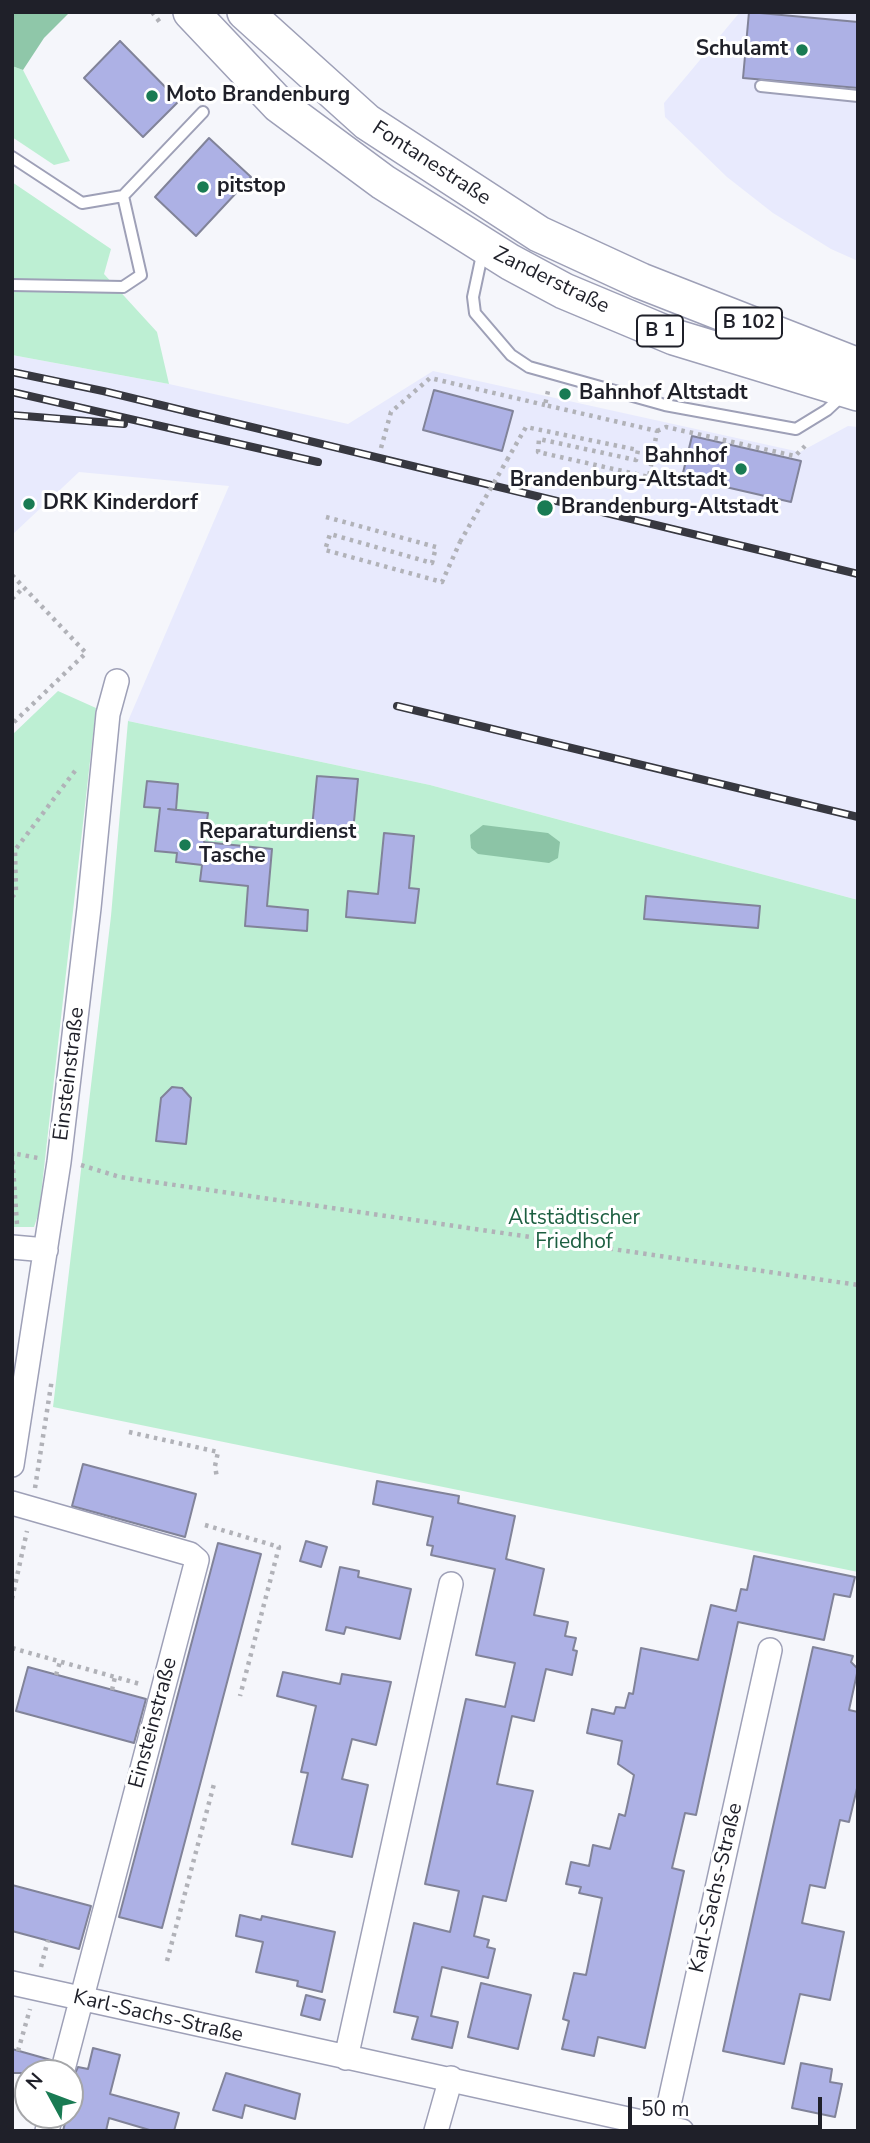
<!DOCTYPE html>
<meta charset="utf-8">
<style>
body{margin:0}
#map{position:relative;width:870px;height:2143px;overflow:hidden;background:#f5f6fb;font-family:"Nunito Sans",sans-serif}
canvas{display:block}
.frame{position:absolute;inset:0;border:14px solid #1f2029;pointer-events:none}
.north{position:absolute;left:14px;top:2059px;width:70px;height:70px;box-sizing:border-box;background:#fff;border:2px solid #a5a6a9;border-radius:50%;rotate:311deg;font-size:19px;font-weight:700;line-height:28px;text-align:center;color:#1f2029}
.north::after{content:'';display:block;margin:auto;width:24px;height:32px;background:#197b53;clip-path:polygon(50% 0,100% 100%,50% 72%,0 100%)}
.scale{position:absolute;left:628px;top:2097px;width:194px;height:32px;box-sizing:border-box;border:4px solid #1f2029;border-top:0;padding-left:9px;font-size:21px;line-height:24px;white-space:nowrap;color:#1f2029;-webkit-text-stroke:5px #fff;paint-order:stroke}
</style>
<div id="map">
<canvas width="870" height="2143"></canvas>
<div class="frame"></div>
<div class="north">N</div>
<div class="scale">50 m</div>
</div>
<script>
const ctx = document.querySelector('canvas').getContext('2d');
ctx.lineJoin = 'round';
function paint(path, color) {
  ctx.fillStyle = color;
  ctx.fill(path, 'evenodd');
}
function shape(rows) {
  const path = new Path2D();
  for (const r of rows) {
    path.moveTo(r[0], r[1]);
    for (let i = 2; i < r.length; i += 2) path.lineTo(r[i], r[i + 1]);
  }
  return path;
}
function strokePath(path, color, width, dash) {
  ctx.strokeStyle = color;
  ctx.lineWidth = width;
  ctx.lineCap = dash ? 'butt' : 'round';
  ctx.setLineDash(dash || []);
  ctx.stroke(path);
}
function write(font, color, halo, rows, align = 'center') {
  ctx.font = font + ' "Nunito Sans",sans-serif';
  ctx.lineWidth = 6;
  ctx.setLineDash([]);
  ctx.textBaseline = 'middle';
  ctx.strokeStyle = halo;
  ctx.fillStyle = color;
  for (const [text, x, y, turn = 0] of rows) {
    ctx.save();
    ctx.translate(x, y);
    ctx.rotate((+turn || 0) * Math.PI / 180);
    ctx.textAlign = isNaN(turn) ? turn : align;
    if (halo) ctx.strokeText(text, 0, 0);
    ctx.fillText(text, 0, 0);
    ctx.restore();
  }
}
const built = shape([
 [740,12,858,12,858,261,831,249,773,213,727,177,665,117,664,103],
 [12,355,169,384,348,424,433,371,800,452,848,426,858,427,858,900,430,785,128,721,229,486,79,472,12,535]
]);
const green = shape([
 [12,66,23,70,70,161,54,165,12,137],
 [12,182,111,249,104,274,157,332,169,384,12,355],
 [58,691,96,708,39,1212,34,1227,12,1227,12,735],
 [128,721,430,785,858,900,858,1572,53,1407,111,916]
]);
const forest = shape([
 [12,12,70,12,44,38,23,70,12,66]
]);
const water = shape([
 [483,825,548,833,560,842,558,858,549,863,478,854,471,848,470,835]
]);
const building = shape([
 [749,12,858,22,858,88,743,78,749,12],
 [120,41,179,101,143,137,84,78,120,41],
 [209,138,251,177,196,236,155,197,209,138],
 [434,390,513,411,502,451,423,430,434,390],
 [692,436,801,461,791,502,682,477,692,436],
 [317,776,358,779,353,832,312,828,317,776],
 [147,781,178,784,176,810,168,809,208,813,204,842,272,849,267,906,308,910,307,931,245,926,248,886,200,881,202,865,176,862,177,853,155,851,160,808,144,807,147,781],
 [384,833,414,836,409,888,419,889,415,923,346,917,348,891,378,894,384,833],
 [646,896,760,906,758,928,644,919,646,896],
 [172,1087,182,1088,191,1098,186,1144,156,1141,161,1098,172,1087],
 [83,1464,196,1494,185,1537,72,1506,83,1464],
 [377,1481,459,1496,458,1503,515,1516,506,1559,544,1569,534,1615,568,1622,565,1636,576,1638,573,1650,577,1651,572,1675,546,1669,534,1721,512,1716,497,1784,533,1791,506,1901,483,1896,474,1936,489,1940,487,1947,495,1949,488,1978,442,1967,431,2016,458,2022,452,2048,412,2039,418,2017,394,2012,414,1923,450,1932,459,1891,425,1884,466,1699,505,1707,515,1663,476,1655,495,1569,431,1555,433,1546,427,1545,433,1517,373,1504,377,1481],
 [306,1541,327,1547,321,1567,300,1561,306,1541],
 [218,1543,261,1554,162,1928,119,1917,218,1543],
 [754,1556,855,1577,850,1597,834,1594,824,1640,738,1622,696,1815,685,1813,672,1868,684,1871,645,2048,598,2037,594,2056,562,2049,569,2021,563,2019,574,1973,586,1975,602,1898,579,1893,581,1887,566,1884,571,1862,589,1866,593,1845,610,1849,619,1814,625,1816,634,1775,618,1764,622,1741,587,1733,592,1709,614,1714,616,1707,625,1708,629,1693,633,1694,641,1648,698,1660,711,1605,736,1611,741,1589,747,1590,754,1556],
 [340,1567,359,1571,358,1577,411,1589,400,1639,346,1627,344,1634,326,1630,340,1567],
 [813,1647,853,1656,851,1662,858,1669,849,1710,858,1712,858,1784,849,1822,840,1820,825,1888,810,1885,802,1923,844,1932,830,2000,800,1994,784,2064,723,2051,813,1647],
 [28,1667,146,1699,134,1743,16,1711,28,1667],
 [283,1672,340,1684,342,1674,391,1682,376,1745,352,1739,342,1779,368,1785,352,1857,292,1844,308,1773,301,1772,316,1706,277,1696,283,1672],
 [12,1885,91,1906,79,1949,12,1931,12,1885],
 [240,1915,261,1920,262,1916,335,1932,322,1992,297,1986,298,1981,256,1972,263,1942,236,1936,240,1915],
 [481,1983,531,1995,518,2049,468,2037,481,1983],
 [306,1995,325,2000,320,2020,301,2015,306,1995],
 [93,2048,120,2055,110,2094,179,2113,174,2131,153,2131,109,2118,106,2131,63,2131,67,2115,70,2115,70,2084,78,2067,88,2069,93,2048],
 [12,2049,51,2060,48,2073,12,2073,12,2049],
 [801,2063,832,2069,830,2082,842,2084,835,2117,792,2108,801,2063],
 [226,2073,300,2094,295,2119,245,2105,242,2118,213,2110,226,2073]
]);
const path = shape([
 [152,12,162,25],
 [657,431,666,427,795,456,805,446],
 [381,448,391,412,430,378,545,405],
 [507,460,526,427,638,450,636,460,539,439,538,452,649,477,657,431,545,405,548,391],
 [326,517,436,547,432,563,330,534,325,550,442,582,460,542],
 [12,575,86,653,12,724],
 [12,599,24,587],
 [12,897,16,893,15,850,78,767],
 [81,1165,120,1177,858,1285],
 [17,1224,12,1153,38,1158],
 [129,1432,218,1452,215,1466,217,1478],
 [35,1488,52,1379],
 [205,1525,279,1547,240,1696],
 [12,1599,27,1531],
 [12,1648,140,1684],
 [56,1675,60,1662],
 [112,1690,115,1677],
 [167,1961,214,1784],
 [41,1967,48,1940],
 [18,2051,30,2009]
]);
const lane = shape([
 [761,86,858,96],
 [12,157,82,203,123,196,203,112],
 [483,250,473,297,475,313,511,355,529,367,665,405,796,429,827,410,843,395],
 [12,285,123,287,141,275,123,196]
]);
const street = shape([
 [12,1247,46,1250],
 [12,1465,59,1162,89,908,108,714,117,681],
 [12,1503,190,1554,197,1560,62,2073],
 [12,1983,682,2131],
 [346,2058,451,1584],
 [664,2127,770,1650],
 [47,2131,51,2115],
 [436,2131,451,2078]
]);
const primary = shape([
 [191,12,279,105,383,182,510,262,564,291,674,337,858,393],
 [245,12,367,122,539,234,641,281,858,366]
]);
const rail = shape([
 [12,372,103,391,858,574],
 [12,392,318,462],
 [12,415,124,424],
 [397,706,858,817]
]);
const pathBridge = shape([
 [460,542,507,460]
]);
const markers = [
 [802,50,7,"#197b53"],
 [152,96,7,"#197b53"],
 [203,187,7,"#197b53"],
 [565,394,7,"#197b53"],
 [741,469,7,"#197b53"],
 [29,504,7,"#197b53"],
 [545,508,9,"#197b53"],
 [185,845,7,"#197b53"]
];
const shields = [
 [749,323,66],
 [660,331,46]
];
const shieldNames = [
 ["B 102",749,323],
 ["B 1",660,331]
];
const poiNames = [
 ["Schulamt",788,50,"right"],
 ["Moto Brandenburg",166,96],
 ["pitstop",217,187],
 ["Bahnhof Altstadt",579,394],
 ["Bahnhof",727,457,"right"],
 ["Brandenburg-Altstadt",727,481,"right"],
 ["DRK Kinderdorf",43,504],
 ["Brandenburg-Altstadt",561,508],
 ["Reparaturdienst",199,833],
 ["Tasche",199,857]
];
const streetNames = [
 ["Fontanestraße",431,164,33],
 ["Zanderstraße",551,281,26],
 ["Einsteinstraße",70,1074,-83],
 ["Einsteinstraße",154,1723,-75],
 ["Karl-Sachs-Straße",717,1888,-77],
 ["Karl-Sachs-Straße",158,2017,13]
];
const parkNames = [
 ["Altstädtischer",574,1219],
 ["Friedhof",574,1243]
];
paint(built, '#e8eafd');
paint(green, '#bdefd3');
paint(forest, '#8fc7a9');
paint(water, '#8cc4a6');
paint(building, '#adb1e5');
strokePath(building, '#818399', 2);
strokePath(lane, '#9ea0b7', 14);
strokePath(street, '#9ea0b7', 26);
strokePath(primary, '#9ea0b7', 38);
strokePath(path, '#b1b2b8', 4.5, [3.5, 5]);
strokePath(lane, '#fff', 10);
strokePath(street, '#fff', 23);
strokePath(primary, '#fff', 35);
strokePath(rail, '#373840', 8);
strokePath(rail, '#fff', 5, [16]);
strokePath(pathBridge, '#b1b2b8', 4.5, [3.5, 5]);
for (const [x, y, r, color] of markers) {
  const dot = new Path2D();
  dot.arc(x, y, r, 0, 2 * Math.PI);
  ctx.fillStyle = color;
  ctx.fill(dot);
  strokePath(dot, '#fff', 2.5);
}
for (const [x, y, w] of shields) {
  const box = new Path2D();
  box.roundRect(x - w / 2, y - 15.5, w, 31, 5);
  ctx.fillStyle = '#fff';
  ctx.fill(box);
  strokePath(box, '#1f2029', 2);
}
write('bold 19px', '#1f2029', null, shieldNames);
write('bold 21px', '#1f2029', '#fff', poiNames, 'left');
write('21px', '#1f2029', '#fff', streetNames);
write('21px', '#1d5f41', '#fff', parkNames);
</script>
